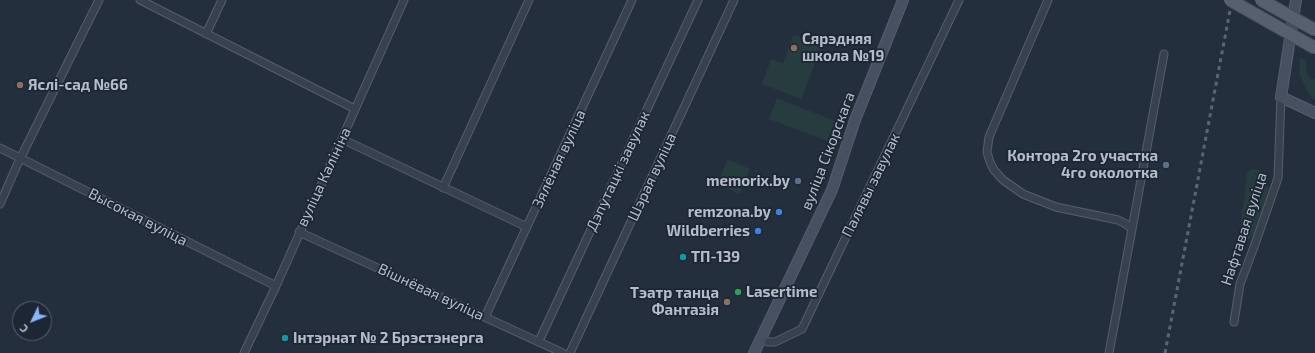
<!DOCTYPE html>
<meta charset="utf-8">
<style>
body{margin:0}
#map{position:relative;width:1315px;height:353px;overflow:hidden;background:#242f3e;font-family:"Exo 2",sans-serif}
canvas{display:block}
.north{position:absolute;left:12px;top:301px;width:40px;height:40px;box-sizing:border-box;background:#1d2633;border:1px solid #59626f;border-radius:50%;rotate:227deg;font-size:11px;font-weight:700;line-height:16px;text-align:center;color:#b4bcc9}
.north::after{content:'';display:block;margin:auto;width:14px;height:18px;background:#8ab4f8;clip-path:polygon(50% 0,100% 100%,50% 72%,0 100%)}
</style>
<div id="map">
<canvas width="1315" height="353"></canvas>
<div class="north">С</div>
</div>
<script>
const ctx = document.querySelector('canvas').getContext('2d');
ctx.lineJoin = 'round';
function paint(path, color) {
  ctx.fillStyle = color;
  ctx.fill(path, 'evenodd');
}
function shape(rows) {
  const path = new Path2D();
  for (const r of rows) {
    path.moveTo(r[0], r[1]);
    for (let i = 2; i < r.length; i += 2) path.lineTo(r[i], r[i + 1]);
  }
  return path;
}
function strokePath(path, color, width, dash) {
  ctx.strokeStyle = color;
  ctx.lineWidth = width;
  ctx.lineCap = dash ? 'butt' : 'round';
  ctx.setLineDash(dash || []);
  ctx.stroke(path);
}
function write(font, color, halo, rows, align = 'center') {
  ctx.font = font + ' "Exo 2",sans-serif';
  ctx.lineWidth = 3.5;
  ctx.setLineDash([]);
  ctx.textBaseline = 'middle';
  ctx.strokeStyle = halo;
  ctx.fillStyle = color;
  for (const [text, x, y, turn = 0] of rows) {
    ctx.save();
    ctx.translate(x, y);
    ctx.rotate((+turn || 0) * Math.PI / 180);
    ctx.textAlign = isNaN(turn) ? turn : align;
    if (halo) ctx.strokeText(text, 0, 0);
    ctx.fillText(text, 0, 0);
    ctx.restore();
  }
}
const green = shape([
 [794,35,822,46,801,99,762,84,771,59,783,63],
 [1300,57,1306,61,1306,69,1309,77,1313,80,1315,77,1315,100,1308,93,1302,80,1299,71],
 [777,98,835,121,827,141,769,119],
 [728,159,750,169,739,194,717,184],
 [1256,169,1261,172,1266,177,1268,185,1268,191,1257,230,1250,239,1247,239,1243,238,1241,234,1240,230,1247,174,1250,170]
]);
const street = shape([
 [140,0,355,109],
 [1048,0,989,137,987,152,990,162,994,170,1003,180,1023,194,1056,207,1118,220,1126,224,1132,229,1109,353],
 [206,34,222,0],
 [342,139,527,227],
 [0,148,276,286],
 [443,188,529,0],
 [0,204,18,163,99,0],
 [1132,229,1164,54],
 [299,232,563,353],
 [485,317,632,0],
 [1234,322,1240,284,1254,247,1278,178,1281,97],
 [761,339,768,342,775,342,802,329,959,0],
 [539,341,698,0],
 [244,353,276,286,404,0],
 [570,353,734,0]
]);
const secondary = shape([
 [1296,0,1281,97,1315,113],
 [754,353,832,190,855,120,903,0]
]);
const rail = shape([
 [1165,353,1232,0]
]);
const primaryBridge = shape([
 [1230,0,1315,48],
 [1261,0,1315,30]
]);
const markers = [
 [794,48,4,"#8d6e63"],
 [20,85,4,"#8d6e63"],
 [1166,165,4,"#5c6f8a"],
 [798,181,4,"#5c6f8a"],
 [779,212,4,"#3f7fe0"],
 [758,231,4,"#3f7fe0"],
 [683,257,4,"#0f9aa8"],
 [738,292,4,"#2e9e5b"],
 [727,302,4,"#8d6e63"],
 [285,338,4,"#0f9aa8"]
];
const poiNames = [
 ["Сярэдняя",802,39],
 ["школа №19",802,56],
 ["Яслі-сад №66",28,85],
 ["Контора 2го участка",1158,156,"right"],
 ["4го околотка",1158,173,"right"],
 ["memorix.by",790,181,"right"],
 ["remzona.by",771,212,"right"],
 ["Wildberries",750,231,"right"],
 ["ТП-139",691,257],
 ["Lasertime",746,292],
 ["Тэатр танца",719,293,"right"],
 ["Фантазія",719,310,"right"],
 ["Інтэрнат № 2 Брэстэнерга",293,338]
];
const streetNames = [
 ["вуліца Сікорскага",828,151,-69],
 ["Зялёная вуліца",559,159,-65],
 ["Дэпутацкі завулак",618,171,-65],
 ["вуліца Калініна",324,177,-65],
 ["Шэрая вуліца",652,177,-65],
 ["Палявы завулак",871,185,-64],
 ["Высокая вуліца",138,217,27],
 ["Нафтавая вуліца",1244,229,-72],
 ["Вішнёвая вуліца",431,292,25]
];
paint(green, '#263c3f');
strokePath(street, '#565f6c', 9);
strokePath(secondary, '#565f6c', 12);
strokePath(street, '#38414e', 7);
strokePath(secondary, '#465061', 10);
strokePath(rail, '#5a6575', 3, [4, 4]);
strokePath(primaryBridge, '#414a57', 14, []);
strokePath(primaryBridge, '#56606e', 12);
for (const [x, y, r, color] of markers) {
  const dot = new Path2D();
  dot.arc(x, y, r, 0, 2 * Math.PI);
  ctx.fillStyle = color;
  ctx.fill(dot);
  strokePath(dot, '#1d2633', 1.5);
}
write('bold 15px', '#b4bcc9', '#1d2633', poiNames, 'left');
write('15px', '#b4bcc9', '#1d2633', streetNames);
</script>
